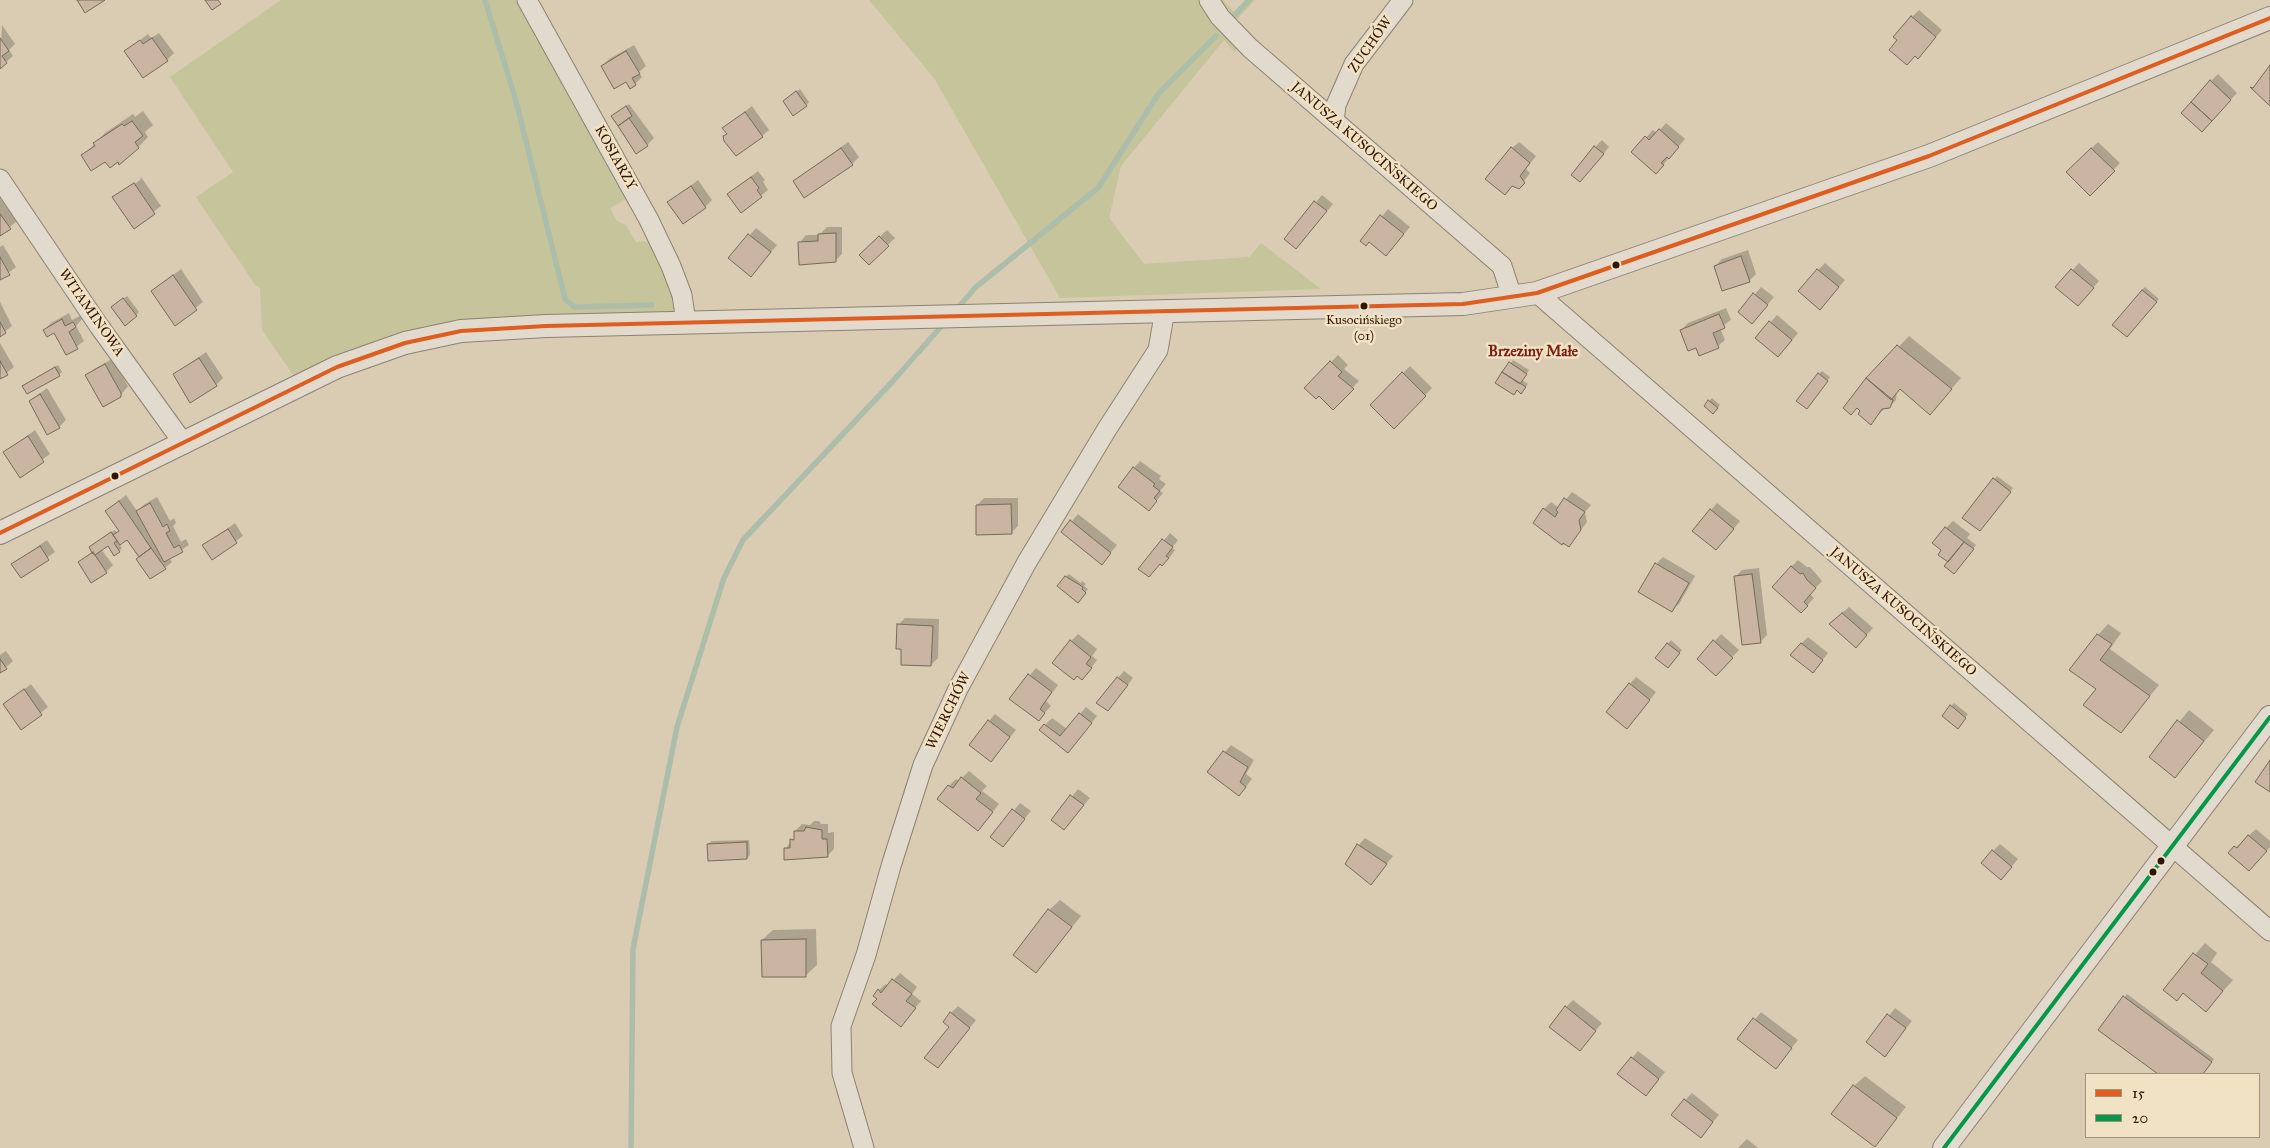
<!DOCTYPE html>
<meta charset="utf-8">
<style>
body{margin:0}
#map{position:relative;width:2270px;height:1148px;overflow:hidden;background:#daccb2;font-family:"IM FELL Great Primer",serif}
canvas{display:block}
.legend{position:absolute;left:2085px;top:1073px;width:175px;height:65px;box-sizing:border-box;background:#f1e2c3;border:1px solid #a39078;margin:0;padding:6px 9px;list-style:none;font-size:15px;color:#2f1407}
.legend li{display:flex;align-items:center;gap:10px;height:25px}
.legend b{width:25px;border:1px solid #a39078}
</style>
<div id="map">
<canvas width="2270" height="1148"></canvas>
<ul class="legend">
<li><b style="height:6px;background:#de5d1f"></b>15</li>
<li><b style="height:6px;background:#05974a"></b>20</li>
</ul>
</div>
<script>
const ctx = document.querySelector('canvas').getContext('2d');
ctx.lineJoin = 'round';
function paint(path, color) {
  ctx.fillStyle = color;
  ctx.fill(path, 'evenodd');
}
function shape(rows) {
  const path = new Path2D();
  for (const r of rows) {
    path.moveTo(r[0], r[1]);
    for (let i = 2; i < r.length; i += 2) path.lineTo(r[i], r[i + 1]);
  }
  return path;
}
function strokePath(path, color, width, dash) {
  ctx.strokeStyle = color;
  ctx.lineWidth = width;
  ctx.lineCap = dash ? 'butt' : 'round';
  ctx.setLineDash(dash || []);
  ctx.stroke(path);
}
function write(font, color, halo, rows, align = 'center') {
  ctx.font = font + ' "IM FELL Great Primer",serif';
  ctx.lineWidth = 5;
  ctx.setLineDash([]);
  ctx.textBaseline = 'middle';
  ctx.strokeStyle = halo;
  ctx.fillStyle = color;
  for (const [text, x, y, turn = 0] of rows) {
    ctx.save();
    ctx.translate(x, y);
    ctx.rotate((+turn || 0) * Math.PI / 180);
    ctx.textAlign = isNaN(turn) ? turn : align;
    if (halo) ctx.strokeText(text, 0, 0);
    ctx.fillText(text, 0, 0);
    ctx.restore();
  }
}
const green = shape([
 [281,0,521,0,630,197,610,208,617,221,626,225,636,242,644,241,651,244,675,295,674,313,560,316,295,378,262,330,260,288,256,286,196,197,233,172,170,77],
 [869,0,1203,0,1237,46,1235,53,1224,40,1121,166,1109,218,1144,264,1249,257,1261,243,1321,289,1060,298,934,78],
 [1215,0,1223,0,1234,12,1245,0,1255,0,1233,24]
]);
const shadow = shape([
 [1919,10,1942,30,1925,50,1912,17],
 [2,25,15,44,9,50,13,56,0,67],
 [159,33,174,53,167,60,126,51,148,34,151,38],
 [634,45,646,66,639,72,642,77,635,84,602,66,609,59],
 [2218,74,2237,93,2209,123,2211,81],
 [800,89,809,102,806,105,787,98],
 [629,104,654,138,647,145,613,116],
 [752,106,769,130,762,136,728,133,724,128],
 [143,111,153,125,145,132,148,137,131,155,110,166,106,160,83,156,105,133,133,114,135,117],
 [1666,123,1685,139,1663,165,1633,151,1653,130,1657,133],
 [1602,140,1609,147,1587,174,1595,147],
 [848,142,859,157,852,164,795,181],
 [1519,142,1536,156,1526,169,1530,173,1519,188,1512,148],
 [2098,142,2120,163,2090,194,2068,172],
 [758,171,765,180,763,182,768,190,742,211,729,194],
 [141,177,161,206,134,227,114,198,140,180],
 [698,180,712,200,705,207,669,202],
 [1322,195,1333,204,1296,247,1286,239],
 [0,198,17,221,0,235],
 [1388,209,1410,227,1393,247,1370,240,1362,241],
 [827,227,842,227,842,254,835,261,800,264,800,242,806,235,819,235],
 [756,228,777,245,758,268,730,258],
 [887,230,895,238,869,263,861,255],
 [3,245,16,267,0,279,0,247],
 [1748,250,1756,274,1749,281,1715,266,1722,259],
 [1825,263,1845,280,1827,301,1818,270],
 [2079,263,2099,281,2084,298,2057,287],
 [181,269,203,302,175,324,152,291],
 [1761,287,1774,297,1759,315,1740,312],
 [2145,287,2159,299,2130,333,2142,290],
 [127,296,139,312,136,315,115,305],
 [0,302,12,326,0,335],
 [1726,308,1731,320,1720,328,1725,340,1718,346,1696,347,1681,330,1688,323],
 [69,313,72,320,80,316,82,319,76,326,84,341,67,354,54,332,44,330,51,323],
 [1777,315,1798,333,1785,349,1757,338],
 [1909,336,1961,378,1940,402,1901,388,1897,392,1896,400,1889,407,1884,409,1871,423,1867,379],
 [0,343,14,367,0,378],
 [206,352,223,378,216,385,175,374],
 [1338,355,1348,365,1344,369,1359,381,1333,408,1319,395,1306,388],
 [112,359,128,386,120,396,87,375,94,369],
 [1513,360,1529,370,1522,380,1528,384,1524,389,1516,391,1497,383],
 [58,365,62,372,59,375,27,383],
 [1410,366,1432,388,1394,427,1371,405],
 [1822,371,1830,377,1810,405,1819,374],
 [47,388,66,420,59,427,30,401],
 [1712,398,1720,405,1716,409,1709,401],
 [35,430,50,454,20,476,5,452],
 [1140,461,1161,476,1159,479,1166,484,1160,491,1163,493,1149,510,1134,468],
 [1997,476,2013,488,1983,527,1964,517],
 [1572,492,1591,505,1585,512,1587,522,1569,546,1544,509,1551,502,1559,508],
 [126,495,137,511,145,504,157,497,170,521,174,518,176,523,173,526,181,542,186,539,189,545,169,558,172,562,165,568,141,556,128,538,119,544,122,548,119,551,109,545,101,549,113,565,106,572,79,562,93,551,93,544,115,530,117,533,120,530,106,511],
 [984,498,1018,498,1018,526,1011,533,977,505],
 [1717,503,1740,521,1723,542,1711,510],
 [1078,514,1117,545,1102,563,1063,532],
 [1953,521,1970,534,1967,538,1976,545,1957,570,1942,550,1946,528],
 [235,523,243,536,212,558,204,545],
 [1170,533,1178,540,1172,548,1175,550,1169,558,1162,564,1160,563,1140,569],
 [47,540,55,552,21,576,13,564],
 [1663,557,1695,576,1679,604,1672,610,1640,592,1656,564],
 [1798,560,1807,567,1810,567,1822,581,1810,594,1814,598,1801,612,1791,567],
 [1759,568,1767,635,1760,642,1735,577,1742,570],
 [1069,574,1081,583,1082,581,1086,584,1084,586,1088,589,1081,598,1066,577],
 [1849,607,1873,628,1863,639,1837,617],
 [905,618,939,619,938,658,931,665,903,648,898,625],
 [2108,624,2121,633,2110,649,2159,685,2121,731,2097,688,2098,635],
 [1078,634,1097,649,1092,656,1097,660,1089,671,1071,641],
 [1721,634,1739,650,1723,667,1699,659],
 [1808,637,1828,653,1813,672,1791,654],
 [1671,640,1682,650,1671,663,1657,657],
 [6,651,13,661,0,672,0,655],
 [1036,668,1058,685,1046,701,1051,706,1039,719,1010,699],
 [1124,671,1133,678,1114,703,1118,678],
 [1636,677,1656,692,1634,720,1630,684],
 [31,684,48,707,22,728,4,705],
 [1954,703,1968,714,1960,724,1943,716],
 [1086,707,1097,716,1068,751,1041,729,1052,718,1067,729],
 [2189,710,2214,730,2175,776,2151,757],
 [995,714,1016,730,991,760,989,721],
 [1231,745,1254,760,1246,774,1252,779,1245,788,1208,771],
 [969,771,987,786,982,791,999,804,984,823,949,786,956,779,959,781],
 [1078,789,1090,798,1064,828,1053,820],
 [1020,803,1031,811,1003,845,992,837],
 [814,821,819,821,821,824,828,824,828,833,834,832,834,849,827,856,786,848,795,836,795,831,802,824,810,825],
 [2256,829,2270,841,2270,847,2256,863,2230,853],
 [1365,838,1393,856,1371,883,1350,855],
 [749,840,750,855,747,858,708,844,712,841],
 [2000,844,2018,859,2008,871,1993,851],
 [1060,900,1081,916,1036,972,1049,910],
 [816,929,817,965,806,975,762,940,773,930],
 [2205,943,2217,953,2211,962,2233,980,2206,1010,2184,992,2177,1000,2164,990],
 [900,973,917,987,912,994,921,1001,901,1025,878,999,879,990,886,984,888,986],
 [2127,994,2214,1059,2203,1074,2160,1074,2100,1030],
 [1573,1000,1602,1023,1580,1049,1566,1007],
 [958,1006,976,1020,945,1059,951,1013],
 [1895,1008,1912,1021,1885,1055,1868,1042],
 [1761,1012,1798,1040,1776,1067,1739,1039],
 [1638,1051,1665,1072,1646,1095,1632,1058],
 [1865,1076,1906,1107,1875,1145,1854,1086],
 [1692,1093,1719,1115,1700,1137,1685,1100],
 [1747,1139,1758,1148,1738,1148]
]);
const stream = shape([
 [485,0,516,101,565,299,574,307,652,305],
 [1235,15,1249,0],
 [956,310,976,287,1098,188,1159,93,1216,36],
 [631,1148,633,949,677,727,724,578,743,540,893,381,945,322]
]);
const building = shape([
 [77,0,105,0,85,13,77,0],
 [205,0,218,0,221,4,212,10,205,0],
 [1911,16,1936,37,1918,59,1915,56,1907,65,1889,50,1897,40,1893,37,1911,16],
 [0,38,9,51,2,56,7,63,0,69,0,38],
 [152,38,168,61,143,78,124,51,140,40,143,44,152,38],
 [626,51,640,74,632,78,636,85,630,89,626,82,614,89,601,66,626,51],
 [2270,65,2270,106,2250,87,2253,88,2270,65],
 [2210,80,2231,100,2212,121,2191,102,2210,80],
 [796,91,807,106,793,116,783,101,796,91],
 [2191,102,2212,121,2202,132,2181,113,2191,102],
 [626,106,632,116,618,126,611,116,626,106],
 [745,112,763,137,736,156,724,141,723,136,727,134,722,128,745,112],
 [629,118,648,146,636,154,618,126,629,118],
 [132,121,143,136,135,142,139,148,119,165,118,162,110,168,105,162,91,171,81,155,95,146,93,143,122,124,124,126,132,121],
 [1659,129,1679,147,1669,159,1667,157,1661,163,1664,165,1656,174,1631,152,1645,136,1649,140,1659,129],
 [1594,146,1604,154,1580,182,1571,175,1594,146],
 [1511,147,1530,163,1520,176,1525,183,1519,189,1512,186,1505,195,1485,179,1511,147],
 [841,148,853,165,804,198,793,181,841,148],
 [2091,148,2115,171,2090,196,2066,172,2091,148],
 [751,177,759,188,757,190,762,197,741,213,727,194,751,177],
 [134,183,155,214,134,229,112,197,134,183],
 [691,186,706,208,683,224,667,202,691,186],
 [1314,201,1327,211,1296,249,1284,239,1314,201],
 [0,214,11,229,0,236,0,214],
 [1380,215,1404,234,1386,256,1369,242,1366,246,1360,241,1380,215],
 [836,233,836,262,799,265,798,242,818,241,818,234,836,233],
 [748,234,771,252,751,277,728,258,748,234],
 [879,236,889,246,869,265,859,255,879,236],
 [1741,256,1750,282,1722,291,1714,266,1741,256],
 [0,257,10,275,0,280,0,257],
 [1817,269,1839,287,1820,310,1798,291,1817,269],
 [2071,269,2094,288,2078,306,2055,287,2071,269],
 [173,275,197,310,175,326,151,291,173,275],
 [2142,290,2157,302,2127,337,2112,325,2142,290],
 [1753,293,1768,305,1752,324,1738,312,1753,293],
 [123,298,137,316,125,326,111,307,123,298],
 [1719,314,1725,328,1713,333,1719,348,1699,356,1696,348,1688,351,1680,330,1719,314],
 [62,319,65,326,73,322,76,327,69,332,78,349,66,355,54,333,47,337,43,330,62,319],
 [1769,321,1792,340,1778,357,1755,338,1769,321],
 [0,322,6,333,0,337,0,322],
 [1897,345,1952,389,1930,415,1900,389,1891,400,1866,378,1897,345],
 [199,358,217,386,190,403,173,374,199,358],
 [0,361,8,375,0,379,0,361],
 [1330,361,1342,372,1338,376,1354,389,1333,410,1319,396,1316,399,1304,388,1330,361],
 [1509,362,1527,374,1520,384,1502,372,1509,362],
 [105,364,121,393,121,397,103,407,85,375,105,364],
 [55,367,60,376,27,394,22,386,55,367],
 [1402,372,1426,396,1394,429,1370,405,1402,372],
 [1502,372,1526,387,1521,394,1517,390,1514,395,1495,383,1502,372],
 [1818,373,1828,381,1807,409,1796,401,1818,373],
 [1866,378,1893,400,1890,408,1882,409,1871,425,1858,414,1860,411,1857,408,1851,415,1843,408,1866,378],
 [40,394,60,428,47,435,29,401,40,394],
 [1708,400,1718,408,1713,414,1704,406,1708,400],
 [28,436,44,462,20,478,3,452,28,436],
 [1133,467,1155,484,1153,486,1160,491,1154,498,1157,501,1149,511,1118,487,1133,467],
 [1993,478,2011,492,1980,531,1962,518,1993,478],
 [1564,498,1585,512,1579,520,1581,530,1569,547,1563,543,1562,545,1533,523,1543,508,1555,517,1558,512,1556,510,1564,498],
 [119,501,151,548,139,557,127,540,120,545,113,535,119,531,105,511,119,501],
 [150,503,163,527,167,524,170,531,166,533,174,548,179,545,183,552,164,562,136,511,150,503],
 [1011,504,1012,534,976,535,976,505,1011,504],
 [1710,509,1734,529,1716,550,1692,531,1710,509],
 [1070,520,1111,553,1102,565,1061,532,1070,520],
 [1945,527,1964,542,1948,562,1938,555,1941,550,1932,543,1945,527],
 [228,529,237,543,212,560,202,545,228,529],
 [111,532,117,541,114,543,120,552,114,556,108,546,95,555,92,553,89,547,111,532],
 [1162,539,1173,547,1166,556,1169,558,1162,566,1160,564,1149,577,1138,569,1162,539],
 [1964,542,1974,549,1954,574,1944,566,1964,542],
 [40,546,49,560,21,578,11,564,40,546],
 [151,548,166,569,150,579,136,559,151,548],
 [93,552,107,573,91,583,78,562,93,552],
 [1655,563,1689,583,1672,612,1638,592,1655,563],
 [1791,566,1800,574,1803,573,1807,580,1816,588,1804,602,1808,606,1801,613,1772,587,1791,566],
 [1752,574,1761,643,1742,645,1734,576,1752,574],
 [1065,576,1083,587,1082,589,1086,593,1078,603,1057,586,1065,576],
 [1842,613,1867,635,1856,648,1829,624,1842,613],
 [897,624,933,626,931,666,901,665,901,649,896,649,897,624],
 [2097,634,2112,644,2100,660,2150,696,2121,733,2083,705,2096,689,2069,670,2097,634],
 [1070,640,1091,657,1086,664,1092,668,1082,680,1077,676,1074,680,1052,663,1070,640],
 [1713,640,1733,658,1716,676,1697,659,1713,640],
 [1667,643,1680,653,1668,668,1655,658,1667,643],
 [1801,643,1823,660,1813,673,1790,655,1801,643],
 [0,659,7,669,0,673,0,659],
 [1028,674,1052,692,1040,709,1045,713,1039,721,1009,699,1028,674],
 [1117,677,1128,685,1108,711,1096,703,1117,677],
 [1629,683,1650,700,1627,729,1606,712,1629,683],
 [24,689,42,715,21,730,3,704,24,689],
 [1950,705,1966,718,1958,729,1942,716,1950,705],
 [1079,713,1092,723,1068,753,1039,730,1044,724,1060,736,1079,713],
 [988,720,1010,737,991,762,969,745,988,720],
 [2177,720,2204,741,2175,778,2149,757,2177,720],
 [1223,751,1248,767,1240,782,1246,787,1239,796,1207,772,1223,751],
 [2270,760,2270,792,2255,782,2270,760],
 [961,777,981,793,976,799,993,812,978,831,937,799,948,785,953,788,961,777],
 [1070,795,1084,805,1064,830,1051,820,1070,795],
 [1012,809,1025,819,1003,847,990,837,1012,809],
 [806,827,822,830,822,839,827,839,828,857,784,860,784,848,790,848,790,839,794,840,794,831,804,831,806,827],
 [2248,835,2267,851,2249,871,2228,853,2234,846,2237,848,2248,835],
 [747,842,747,859,708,861,707,844,747,842],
 [1357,844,1387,864,1371,885,1345,864,1357,844],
 [1992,850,2012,867,2001,880,1981,863,1992,850],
 [1048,909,1072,927,1036,973,1013,955,1048,909],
 [806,939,806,977,762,977,761,940,806,939],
 [2193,953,2208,964,2201,973,2223,991,2206,1012,2183,993,2177,1001,2163,990,2193,953],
 [892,979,912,994,906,1001,916,1008,901,1027,872,1004,877,999,873,996,878,989,881,993,892,979],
 [2123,996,2212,1062,2203,1074,2158,1074,2098,1030,2123,996],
 [1565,1006,1596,1031,1580,1051,1549,1027,1565,1006],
 [950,1012,970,1028,938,1068,924,1058,949,1027,943,1022,950,1012],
 [1887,1014,1906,1028,1885,1057,1866,1042,1887,1014],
 [1753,1018,1792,1048,1776,1069,1737,1039,1753,1018],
 [1631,1057,1659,1079,1646,1096,1617,1074,1631,1057],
 [1853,1085,1897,1118,1875,1147,1831,1114,1853,1085],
 [1684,1099,1713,1122,1701,1138,1671,1115,1684,1099]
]);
const minor = shape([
 [527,0,649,220,671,266,682,295,686,322],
 [1209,0,1220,17,1250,48,1502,266,1512,297],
 [1334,121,1336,105,1354,64,1403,0],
 [0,179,99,326,184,444],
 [1537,293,2270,931],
 [864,1148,842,1073,841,1026,866,955,891,866,923,765,958,689,1027,562,1107,429,1158,350,1165,310]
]);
const tertiary = shape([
 [0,533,337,367,405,343,461,331,546,326,1463,304,1537,293,1929,156,2270,18],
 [1944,1148,2270,717]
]);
const bus1 = shape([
 [0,533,337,367,405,343,461,331,546,326,1463,304,1537,293,1929,156,2270,18]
]);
const bus2 = shape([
 [1944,1148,2270,717]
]);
const markers = [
 [1616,265,4.5,"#2f1407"],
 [1364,306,4.5,"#2f1407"],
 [115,476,4.5,"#2f1407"],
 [2161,861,4.5,"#2f1407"],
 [2153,872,4.5,"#2f1407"]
];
const busNames = [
 ["Kusocińskiego",1364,321],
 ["(01)",1364,337]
];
const streetNames = [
 ["ZUCHÓW",1371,45,-55],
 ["JANUSZA KUSOCIŃSKIEGO",1364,147,41],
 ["KOSIARZY",615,158,61],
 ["WITAMINOWA",91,313,55],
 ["JANUSZA KUSOCIŃSKIEGO",1903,612,41],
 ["WIERCHÓW",949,711,-64]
];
const neighbourhoodNames = [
 ["Brzeziny Małe",1533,352]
];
paint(green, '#c5c49b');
paint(shadow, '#0003');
strokePath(stream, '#acbeaa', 5.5);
paint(building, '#cab5a2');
strokePath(building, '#756a5b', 1);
strokePath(minor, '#8d8272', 21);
strokePath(tertiary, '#8d8272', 24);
strokePath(minor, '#e1dacd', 19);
strokePath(tertiary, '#e1dacd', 22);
strokePath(bus1, '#de5d1f', 4);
strokePath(bus2, '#05974a', 4);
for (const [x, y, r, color] of markers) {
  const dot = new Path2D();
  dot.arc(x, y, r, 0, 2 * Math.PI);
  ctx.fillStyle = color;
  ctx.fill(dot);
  strokePath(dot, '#f1e2c3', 2);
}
write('13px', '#2f1407', '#f1e2c3', busNames);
write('14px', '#2f1407', '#f1e2c3', streetNames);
write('bold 15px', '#7a1f14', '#f1e2c3', neighbourhoodNames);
</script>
